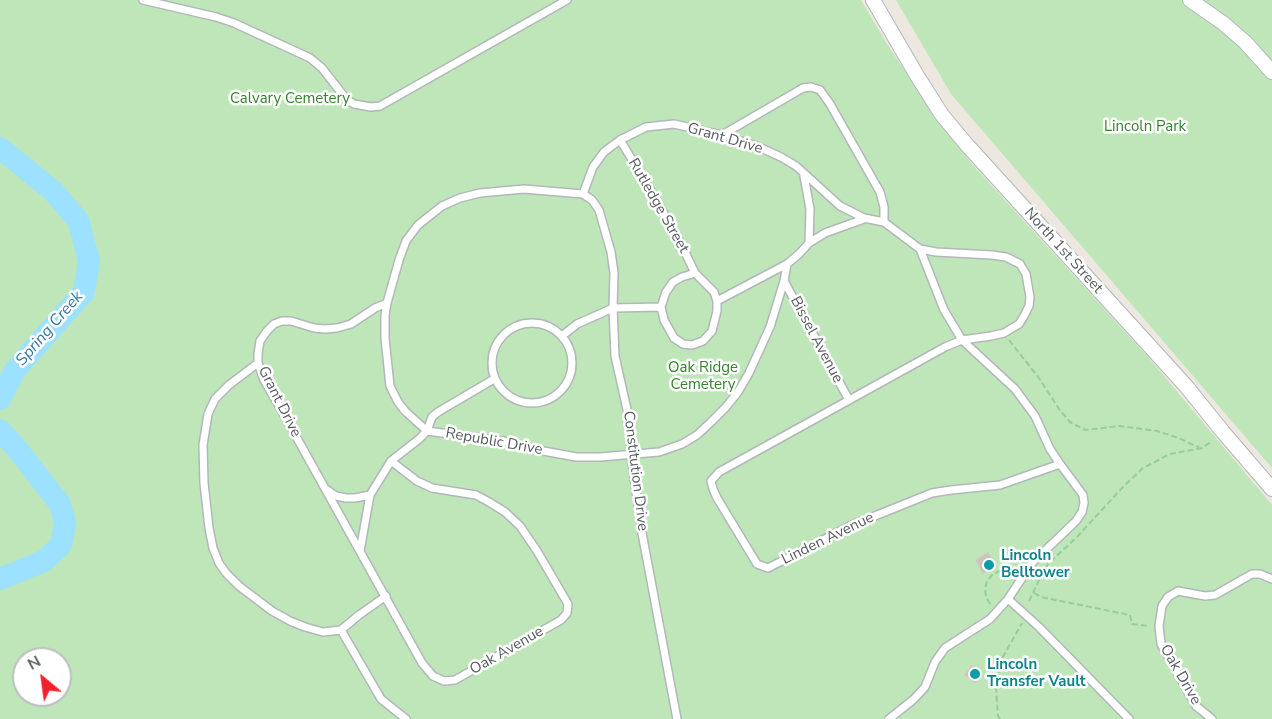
<!DOCTYPE html>
<style>
body{margin:0}
#map{position:relative;width:1272px;height:719px;overflow:hidden;background:#ece8df;font-family:"Nunito Sans",sans-serif}
canvas{display:block}
.north{position:absolute;left:12px;top:647px;width:60px;height:60px;box-sizing:border-box;background:#fff;border:2px solid #bcbec0;border-radius:50%;rotate:331deg;font-size:16px;font-weight:700;line-height:24px;text-align:center;color:#585d61}
.north::after{content:'';display:block;margin:auto;width:21px;height:27px;background:#f2202b;clip-path:polygon(50% 0,100% 100%,50% 72%,0 100%)}
</style>
<div id="map">
<canvas width="1272" height="719"></canvas>
<div class="north">N</div>
</div>
<script>
const ctx = document.querySelector('canvas').getContext('2d');
ctx.lineJoin = 'round';
function paint(path, color) {
  ctx.fillStyle = color;
  ctx.fill(path, 'evenodd');
}
function shape(rows) {
  const path = new Path2D();
  for (const r of rows) {
    if (r.length === 3) {
      path.moveTo(r[0] + r[2], r[1]);
      path.arc(r[0], r[1], r[2], 0, 2 * Math.PI);
      continue;
    }
    path.moveTo(r[0], r[1]);
    for (let i = 2; i < r.length; i += 2) path.lineTo(r[i], r[i + 1]);
  }
  return path;
}
function strokePath(path, color, width, dash) {
  ctx.strokeStyle = color;
  ctx.lineWidth = width;
  ctx.lineCap = dash ? 'butt' : 'round';
  ctx.setLineDash(dash || []);
  ctx.stroke(path);
}
function write(font, color, halo, rows, align = 'center') {
  ctx.font = font + ' "Nunito Sans",sans-serif';
  ctx.lineWidth = 5;
  ctx.setLineDash([]);
  ctx.textBaseline = 'middle';
  ctx.strokeStyle = halo;
  ctx.fillStyle = color;
  for (const [text, x, y, turn = 0] of rows) {
    ctx.save();
    ctx.translate(x, y);
    ctx.rotate((+turn || 0) * Math.PI / 180);
    ctx.textAlign = isNaN(turn) ? turn : align;
    if (halo) ctx.strokeText(text, 0, 0);
    ctx.fillText(text, 0, 0);
    ctx.restore();
  }
}
const green = shape([
 [0,0,861,0,884,39,929,108,972,164,1149,358,1272,505,1272,719,0,719],
 [24,659,60,659,60,695,24,695],
 [896,0,1272,0,1272,468,951,94]
]);
const river = shape([
 [0,148,53,191,78,220,89,261,84,292,15,370,0,399],
 [0,430,17,449,60,504,65,523,61,545,44,561,0,579]
]);
const building = shape([
 [988,553,995,566,983,573,976,560,988,553],
 [972,666,982,674,975,683,965,675,972,666]
]);
const path = shape([
 [1009,340,1039,378,1059,409,1070,422,1085,430,1119,426,1157,431,1179,438,1191,444,1199,447],
 [1034,593,1041,597,1130,615,1132,624,1150,626],
 [1029,601,1043,572,1048,564,1076,538,1123,487,1143,468,1170,454,1202,448,1212,441],
 [990,604,986,597,985,589,987,581,993,574,1002,570,1016,571],
 [1000,719,998,716,996,687,1000,662,1022,623]
]);
const service = shape([
 [143,0,216,17,234,23,310,58,322,68,347,100,354,104,371,107,380,106,567,0],
 [722,135,803,88,811,87,820,90,830,104,880,192,884,207,884,222],
 [620,140,653,194,684,250,695,273,714,292,717,301,717,311,712,331,703,341,692,345,683,344,674,338,664,320,661,307,666,292,673,282,682,277,695,273],
 [583,194,593,167,604,152,620,140,646,127,674,124,722,135,759,147,781,157,796,166,840,206,864,218,884,222,920,249,944,310,962,340,1015,389,1035,416,1050,449,1060,464,1083,495,1084,503,1082,512,1076,521,1032,563,1008,599,990,619,945,648,935,662,925,687,914,699,889,719],
 [809,243,825,233,864,219],
 [920,249,936,252,992,255,1006,257,1020,264,1026,274,1030,297,1029,306,1024,316,1019,324,1004,333,991,336,962,340,945,347,719,472,711,481,713,489,717,498,757,564,768,568,850,526,932,493,951,490,1000,485,1060,464],
 [784,281,849,400],
 [717,301,787,264],
 [387,303,385,315,385,338,390,386,398,402,405,411,427,431,509,442,538,450,576,457,600,457,659,452,682,444,697,435,710,423,726,407,738,392,749,373,770,327,784,281,787,264,799,254,809,243,810,209,804,176],
 [532,363,40],
 [562,336,577,324,613,308,661,307],
 [258,363,229,385,215,399,208,414,203,445,204,483,209,528,213,548,219,563,226,573,239,586,272,611,290,621,305,627,323,632,341,630,359,615,386,596],
 [391,461,417,481,432,488,476,495,489,502,505,512,520,526,537,551,568,604,567,613,561,620,455,680,444,681,433,676,422,663,278,404,264,380,258,363,258,354,260,341,267,331,274,324,282,321,291,321,314,328,325,329,337,328,351,324,375,308,387,303,399,260,406,241,418,225,442,206,460,198,480,193,524,189,583,194,592,200,599,210,611,252,614,273,613,308,615,356,630,423,631,455,642,533,677,719],
 [326,489,336,496,346,498,355,498,370,495],
 [360,551,370,495,391,461,419,439,427,431,432,417,438,412,494,379],
 [1008,599,1039,627,1129,719],
 [341,630,381,699,406,719],
 [1212,719,1196,706,1161,644,1159,626,1162,606,1168,597,1178,591,1205,596,1215,595,1252,574,1260,574,1272,579]
]);
const minor = shape([
 [873,0,916,74,942,115,967,145,1186,386,1223,432,1272,489],
 [1190,0,1223,23,1245,42,1272,72]
]);
const markers = [
 [989,565,6,"#0f9aa8"],
 [975,674,6,"#0f9aa8"]
];
const parkNames = [
 ["Calvary Cemetery",290,99],
 ["Lincoln Park",1145,127],
 ["Oak Ridge",703,368],
 ["Cemetery",703,385]
];
const streetNames = [
 ["Grant Drive",725,139,16],
 ["Rutledge Street",658,206,60],
 ["North 1st Street",1063,251,48],
 ["Bissel Avenue",816,340,62],
 ["Grant Drive",279,402,63],
 ["Republic Drive",494,442,10],
 ["Constitution Drive",635,471,83],
 ["Linden Avenue",828,539,-26],
 ["Oak Avenue",507,651,-30],
 ["Oak Drive",1180,675,60]
];
const cultureNames = [
 ["Lincoln",1001,556],
 ["Belltower",1001,573],
 ["Lincoln",987,665],
 ["Transfer Vault",987,682]
];
const waterNames = [
 ["Spring Creek",50,329,-49]
];
paint(green, '#bfe6b9');
strokePath(river, '#9ce1ff', 22);
paint(building, '#c9c5be');
strokePath(building, '#d1c8bd', 1.5);
strokePath(service, '#b2b7bb', 10);
strokePath(minor, '#b2b7bb', 16);
strokePath(path, '#95cd9d', 2, [6, 3]);
strokePath(service, '#fff', 7);
strokePath(minor, '#fff', 14);
for (const [x, y, r, color] of markers) {
  const dot = new Path2D();
  dot.arc(x, y, r, 0, 2 * Math.PI);
  ctx.fillStyle = color;
  ctx.fill(dot);
  strokePath(dot, '#fff', 2);
}
write('15px', '#36822e', '#fff', parkNames);
write('15px', '#585d61', '#fff', streetNames);
write('bold 15px', '#0d838f', '#fff', cultureNames, 'left');
write('italic 16px', '#3278a3', '#fff', waterNames);
</script>
